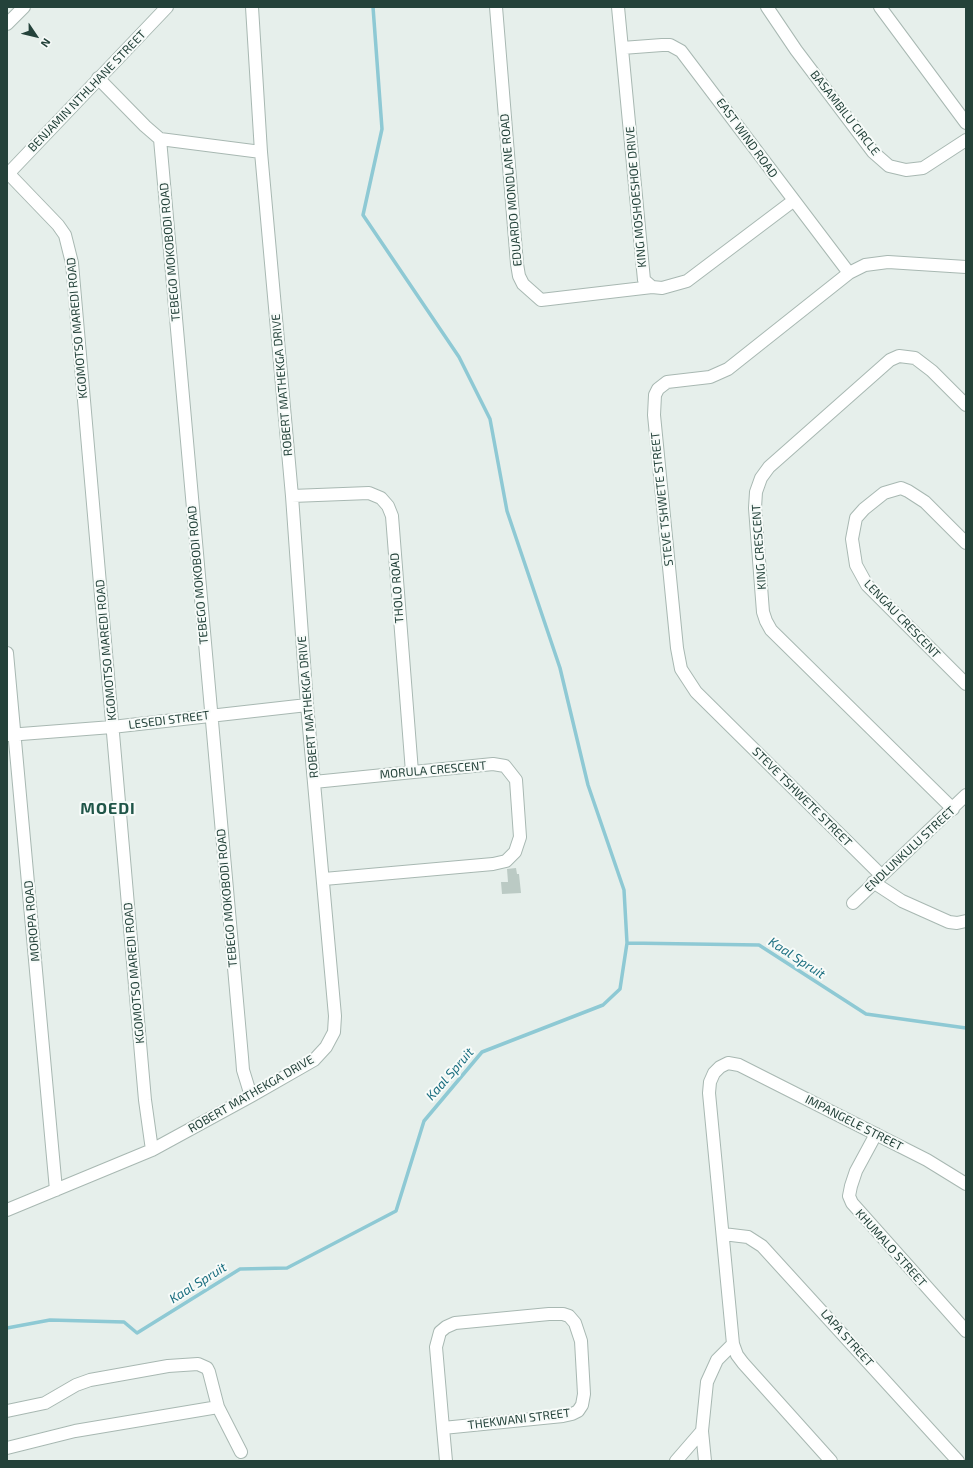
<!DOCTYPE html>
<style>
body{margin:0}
#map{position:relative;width:973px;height:1468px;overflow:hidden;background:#e6efeb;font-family:"Exo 2",sans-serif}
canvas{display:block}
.frame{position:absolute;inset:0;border:8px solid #24423a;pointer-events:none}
.north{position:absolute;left:16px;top:16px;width:40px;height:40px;-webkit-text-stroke:3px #f7fbf9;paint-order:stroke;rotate:125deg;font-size:11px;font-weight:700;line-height:16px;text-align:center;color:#24423a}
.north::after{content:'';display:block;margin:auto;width:14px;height:18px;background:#24423a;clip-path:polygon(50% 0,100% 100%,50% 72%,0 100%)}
</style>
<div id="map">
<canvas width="973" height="1468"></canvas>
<div class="frame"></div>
<div class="north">N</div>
</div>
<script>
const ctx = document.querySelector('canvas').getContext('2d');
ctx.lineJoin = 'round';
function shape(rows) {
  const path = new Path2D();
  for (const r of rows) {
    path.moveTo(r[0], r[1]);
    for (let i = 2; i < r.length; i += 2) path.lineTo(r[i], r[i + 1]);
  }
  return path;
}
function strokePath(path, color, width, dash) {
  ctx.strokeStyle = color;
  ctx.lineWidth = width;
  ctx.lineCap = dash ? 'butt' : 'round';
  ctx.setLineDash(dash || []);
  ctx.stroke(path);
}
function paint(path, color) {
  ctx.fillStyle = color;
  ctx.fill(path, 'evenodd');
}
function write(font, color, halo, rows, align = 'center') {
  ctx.font = font + ' "Exo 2",sans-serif';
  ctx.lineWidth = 4;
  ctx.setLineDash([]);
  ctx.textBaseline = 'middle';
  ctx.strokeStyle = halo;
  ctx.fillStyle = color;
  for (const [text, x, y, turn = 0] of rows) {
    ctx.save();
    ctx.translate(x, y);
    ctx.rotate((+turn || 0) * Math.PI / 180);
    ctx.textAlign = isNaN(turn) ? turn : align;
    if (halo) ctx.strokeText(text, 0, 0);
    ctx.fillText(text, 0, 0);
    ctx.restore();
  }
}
const stream = shape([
 [373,7,382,129,363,215,459,357,490,419,507,511,560,668,588,785,624,890,627,943],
 [7,1328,50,1320,124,1322,137,1333,240,1269,287,1268,396,1211,424,1121,482,1052,603,1005,620,989,627,943,759,945,866,1014,966,1028]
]);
const building = shape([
 [516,868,517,874,519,874,521,893,502,894,501,882,508,882,507,869]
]);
const minor = shape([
 [496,7,517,264,519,276,523,284,541,300,652,287],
 [618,7,644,280,652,287,662,288,687,281,793,201],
 [767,7,796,50,873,152,889,166,906,170,923,168,966,140],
 [880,7,966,123],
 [7,24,24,7],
 [622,48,662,45,670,45,681,51,849,273],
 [98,78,145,126,160,139,242,1057,243,1070,251,1096],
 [160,139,261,152],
 [8,173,58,225,65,235,72,263,145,1100,152,1150],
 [7,175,167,7],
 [292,496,369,493,381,498,388,506,392,516,412,772],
 [966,543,925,502,908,491,901,488,884,493,864,509,856,518,852,539,856,565,867,585,966,684],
 [7,653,56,1190],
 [8,735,112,727,307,705],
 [314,782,493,764,505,766,516,780,520,837,515,852,506,861,493,864,324,879],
 [953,809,771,630,766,621,763,612,755,508,756,492,761,478,769,467,890,360,899,356,915,358,932,371,966,405],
 [881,875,696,692,681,669,677,648,654,415,655,395,658,389,667,382,710,377,728,369,849,273,865,265,888,262,966,267],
 [873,882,902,901,949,922,957,923,966,921],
 [853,903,966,795],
 [876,1134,856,1171,851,1186,849,1196,852,1203,966,1331],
 [7,1210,152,1150,251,1096,314,1060,326,1047,334,1032,335,1016,307,705,292,496,261,152,252,7],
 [723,1234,748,1237,762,1246,958,1461],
 [733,1344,737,1355,743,1363,831,1461],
 [7,1411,45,1403,76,1385,90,1380,168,1366,198,1364,207,1368,209,1372,218,1407,241,1452],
 [443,1428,563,1416,572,1414,578,1411,582,1405,584,1394,581,1341,575,1323,569,1316,563,1314,549,1314,455,1323,446,1327,440,1332,436,1347,443,1428,446,1461],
 [702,1431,705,1461],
 [7,1448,75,1431,218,1407],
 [676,1461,702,1431,707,1382,717,1360,733,1344,709,1093,710,1082,714,1073,720,1067,728,1063,739,1065,927,1160,966,1184]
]);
const streetNames = [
 ["BENJAMIN NTHLHANE STREET",87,91,-46],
 ["BASAMBILU CIRCLE",845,113,52],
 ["EAST WIND ROAD",747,138,54],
 ["EDUARDO MONDLANE ROAD",511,190,-95],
 ["KING MOSHOESHOE DRIVE",636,197,-95],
 ["TEBEGO MOKOBODI ROAD",170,252,-95],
 ["KGOMOTSO MAREDI ROAD",77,328,-95],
 ["ROBERT MATHEKGA DRIVE",282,385,-95],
 ["STEVE TSHWETE STREET",662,499,-96],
 ["KING CRESCENT",759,547,-94],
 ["TEBEGO MOKOBODI ROAD",198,575,-95],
 ["THOLO ROAD",397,588,-94],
 ["LENGAU CRESCENT",902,619,46],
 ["KGOMOTSO MAREDI ROAD",106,650,-95],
 ["ROBERT MATHEKGA DRIVE",308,707,-95],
 ["LESEDI STREET",169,720,-7],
 ["MORULA CRESCENT",433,770,-5],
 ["STEVE TSHWETE STREET",802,797,45],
 ["ENDLUNKULU STREET",910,849,-43],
 ["TEBEGO MOKOBODI ROAD",227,898,-95],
 ["MOROPA ROAD",32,921,-95],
 ["KGOMOTSO MAREDI ROAD",134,973,-95],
 ["ROBERT MATHEKGA DRIVE",251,1094,-30],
 ["IMPANGELE STREET",854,1123,27],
 ["KHUMALO STREET",891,1248,48],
 ["LAPA STREET",847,1338,48],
 ["THEKWANI STREET",519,1419,-7]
];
const waterNames = [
 ["Kaal Spruit",797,958,33],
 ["Kaal Spruit",450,1074,-49],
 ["Kaal Spruit",198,1283,-32]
];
const districtNames = [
 ["MOEDI",108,809]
];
strokePath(stream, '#8ec9d4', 3.5);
paint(building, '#bbcac4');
strokePath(minor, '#a8b8b2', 14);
strokePath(minor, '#fff', 12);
write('12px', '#24423a', '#f7fbf9', streetNames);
write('italic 13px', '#1c6f80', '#f7fbf9', waterNames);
ctx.letterSpacing = '1px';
write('bold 16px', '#1f5548', '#f7fbf9', districtNames);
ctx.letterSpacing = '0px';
</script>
